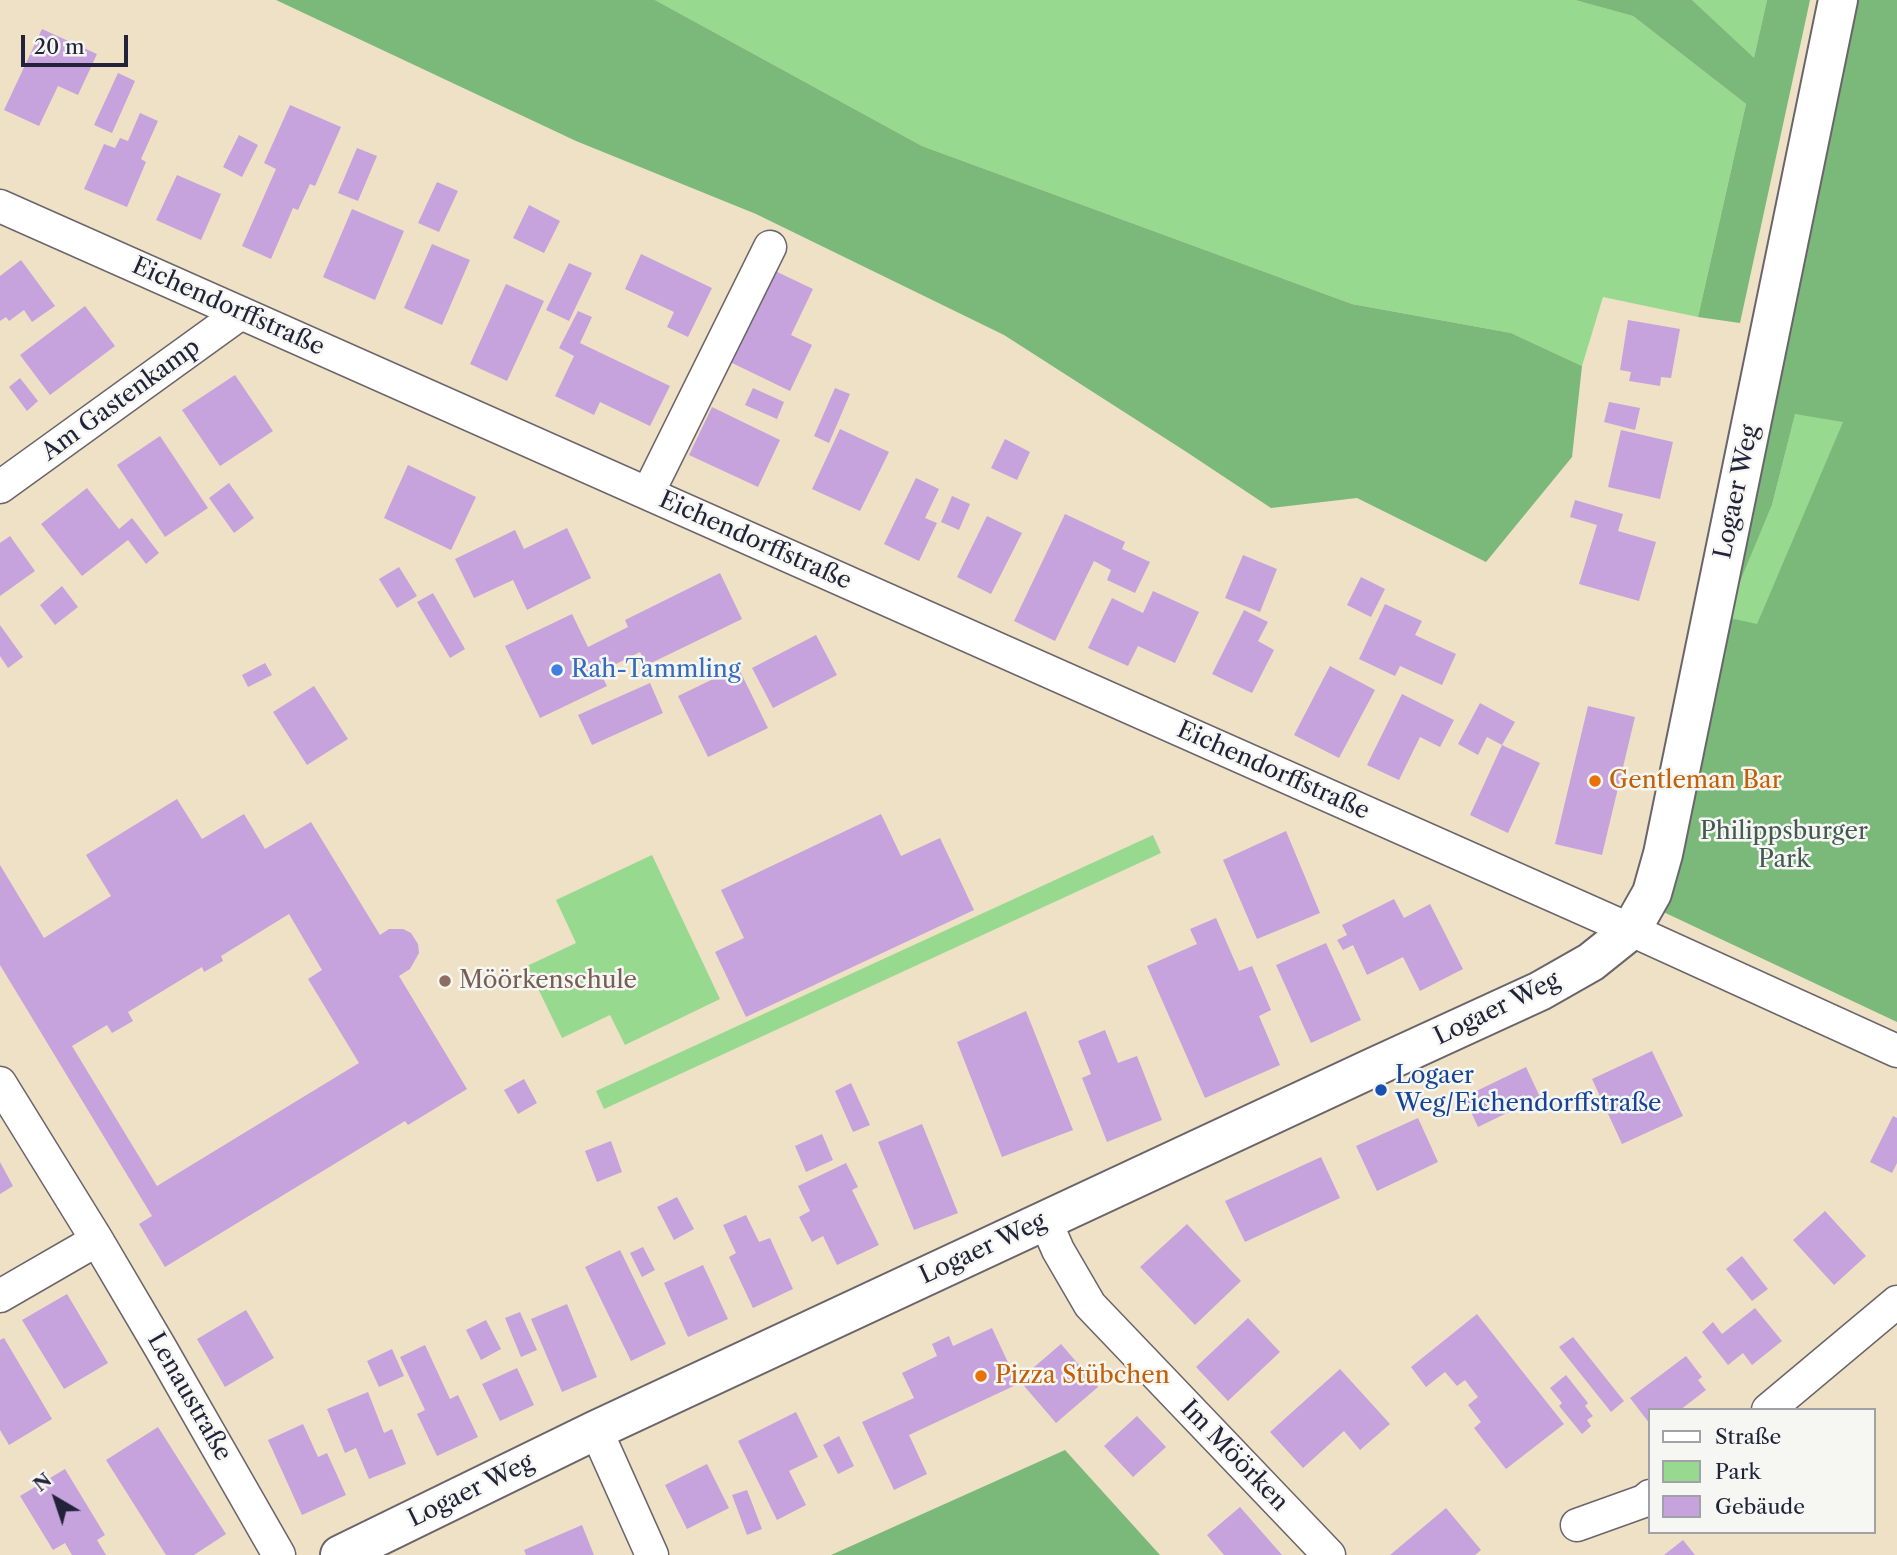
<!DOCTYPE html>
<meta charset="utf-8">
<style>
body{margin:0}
#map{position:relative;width:1897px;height:1555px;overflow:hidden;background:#efe1c5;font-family:"Libre Caslon Text",serif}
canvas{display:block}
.legend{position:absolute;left:1648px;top:1408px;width:228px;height:126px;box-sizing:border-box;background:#f6f6f2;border:2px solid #a1a1a9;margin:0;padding:9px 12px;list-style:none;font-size:21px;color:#22223b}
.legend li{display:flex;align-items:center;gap:14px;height:35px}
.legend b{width:35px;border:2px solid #a1a1a9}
.north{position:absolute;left:21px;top:1464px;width:70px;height:70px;-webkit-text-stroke:5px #f6f6f2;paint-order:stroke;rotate:321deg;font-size:19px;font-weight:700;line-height:28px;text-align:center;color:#22223b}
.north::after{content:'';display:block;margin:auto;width:24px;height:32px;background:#22223b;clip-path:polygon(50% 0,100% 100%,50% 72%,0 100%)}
.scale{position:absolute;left:21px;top:35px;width:107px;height:32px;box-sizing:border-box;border:4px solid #22223b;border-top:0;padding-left:9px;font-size:21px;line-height:24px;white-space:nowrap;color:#22223b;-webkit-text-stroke:5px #f6f6f2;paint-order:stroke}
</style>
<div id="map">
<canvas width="1897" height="1555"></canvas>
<ul class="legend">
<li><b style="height:9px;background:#fff"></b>Straße</li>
<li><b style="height:19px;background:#98d990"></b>Park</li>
<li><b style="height:19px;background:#c6a3dc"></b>Gebäude</li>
</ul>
<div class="north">N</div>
<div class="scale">20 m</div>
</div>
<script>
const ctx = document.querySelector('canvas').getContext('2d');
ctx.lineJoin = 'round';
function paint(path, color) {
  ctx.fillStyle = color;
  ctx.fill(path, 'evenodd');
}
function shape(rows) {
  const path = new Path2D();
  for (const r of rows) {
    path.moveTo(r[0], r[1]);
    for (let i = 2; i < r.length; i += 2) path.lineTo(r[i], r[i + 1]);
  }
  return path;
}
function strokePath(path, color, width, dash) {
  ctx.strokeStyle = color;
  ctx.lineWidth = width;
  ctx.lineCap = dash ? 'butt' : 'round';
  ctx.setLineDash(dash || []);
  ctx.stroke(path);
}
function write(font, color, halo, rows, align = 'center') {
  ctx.font = font + ' "Libre Caslon Text",serif';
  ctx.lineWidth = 5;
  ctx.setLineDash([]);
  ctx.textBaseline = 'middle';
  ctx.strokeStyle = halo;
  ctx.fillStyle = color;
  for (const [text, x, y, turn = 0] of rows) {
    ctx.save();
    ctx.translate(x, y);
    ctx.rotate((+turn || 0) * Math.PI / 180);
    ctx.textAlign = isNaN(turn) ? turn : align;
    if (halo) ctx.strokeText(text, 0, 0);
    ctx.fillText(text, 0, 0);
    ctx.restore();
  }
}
const green = shape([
 [655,0,1575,0,1633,16,1746,104,1698,317,1603,297,1582,366,1511,333,1352,304,922,146],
 [1692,0,1767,0,1754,59],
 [1795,413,1844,421,1757,625,1724,617,1772,505],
 [1153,835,1161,853,604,1109,596,1091],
 [652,855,720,999,625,1045,610,1015,562,1038,527,966,576,943,556,900]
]);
const forest = shape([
 [276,0,655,0,922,146,1352,304,1511,333,1582,366,1572,457,1486,562,1357,498,1271,508,1185,451,1004,335,756,214,576,141],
 [1575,0,1692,0,1754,58,1767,0,1810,0,1740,323,1698,317,1746,104,1633,16],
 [1849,0,1897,0,1897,1022,1657,909],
 [1795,414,1843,422,1757,624,1725,617,1772,505],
 [1065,1450,1160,1555,831,1555]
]);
const building = shape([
 [42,29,97,54,78,95,58,86,39,126,4,110],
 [118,73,135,81,112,133,94,125],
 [290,105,341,127,315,186,310,184,298,210,293,208,271,259,242,246,276,169,264,163],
 [140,113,158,121,141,159,146,162,127,207,84,189,104,144,115,148,120,138,128,141],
 [239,135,258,145,242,177,223,167],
 [357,148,377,156,358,201,338,193],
 [177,175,221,194,201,240,156,220],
 [437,182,458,191,439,232,418,223],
 [529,205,560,221,544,253,513,238],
 [352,209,404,231,375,300,323,277],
 [432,244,470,260,442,325,404,308],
 [641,254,712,288,688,337,667,327,674,312,625,289],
 [21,260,55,306,32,322,24,310,9,321,6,317,0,321,0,276],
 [569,263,592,273,569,321,546,310],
 [773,270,813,289,791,335,812,345,790,391,730,362],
 [506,284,544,301,507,381,470,364],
 [85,306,115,346,50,395,20,355],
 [578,311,592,317,580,343,670,386,650,426,600,402,594,415,555,396,574,356,559,348],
 [1628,320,1680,329,1671,378,1661,377,1660,386,1629,381,1631,372,1620,370],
 [235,375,273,431,220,466,182,410],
 [20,378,38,401,27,411,9,387],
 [753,388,784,402,777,419,745,405],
 [835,388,850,394,829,443,814,436],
 [1609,402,1640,408,1635,430,1604,422],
 [712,407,780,440,758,487,689,455],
 [840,429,889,452,860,511,812,489],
 [1621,430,1673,442,1660,499,1608,487],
 [160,436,208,508,165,537,117,465],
 [1005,439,1030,452,1017,480,991,468],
 [408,465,476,497,451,550,384,518],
 [916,478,939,489,925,518,937,523,919,561,884,544],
 [229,483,254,518,234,533,209,498],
 [87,488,119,529,132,518,159,553,146,564,128,540,82,576,41,524],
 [952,496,970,504,959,530,941,522],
 [1575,500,1623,514,1618,531,1656,542,1639,601,1579,584,1597,525,1570,517],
 [1065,514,1125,542,1122,549,1150,562,1135,593,1107,580,1111,570,1094,561,1055,641,1014,621],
 [987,516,1022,533,991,594,957,577],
 [567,528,591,578,527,610,513,580,474,598,455,559,515,530,524,549],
 [10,536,35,571,0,596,0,543],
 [1243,555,1277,569,1260,612,1225,598],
 [399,567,417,596,397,608,379,579],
 [720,573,742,619,647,665,640,652,600,672,607,686,540,718,505,646,572,614,588,647,628,627,625,620],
 [1361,577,1385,589,1371,617,1347,605],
 [62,586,78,607,55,625,40,605],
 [1153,591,1199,612,1175,663,1138,646,1128,666,1088,648,1112,598,1143,613],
 [433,593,465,649,450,658,417,602],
 [1385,604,1422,621,1415,635,1456,654,1442,685,1400,666,1395,676,1359,659],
 [1244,610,1268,622,1258,641,1274,650,1252,693,1212,674],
 [0,625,23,657,8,668,0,656],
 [816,635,837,675,773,708,752,668],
 [265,663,272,675,248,687,242,675],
 [1330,666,1375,690,1339,758,1294,735],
 [738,667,768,728,708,757,678,696],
 [650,683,663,713,592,745,578,715],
 [314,686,348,739,307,765,273,712],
 [1402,694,1454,720,1440,747,1420,737,1399,780,1367,765],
 [1480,703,1515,722,1502,745,1540,763,1508,833,1470,815,1502,745,1487,737,1478,755,1458,744],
 [1588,706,1635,717,1602,855,1555,844],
 [177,799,202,839,244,814,265,849,311,822,380,935,389,929,403,929,411,933,418,944,419,953,410,969,399,976,467,1089,408,1125,405,1121,165,1267,139,1224,152,1216,0,965,0,865,44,938,111,896,86,855],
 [289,914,322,970,308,979,359,1063,157,1186,72,1046,107,1025,112,1033,133,1021,128,1012,202,967,204,972,223,961,221,956],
 [881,814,901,856,940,838,974,910,746,1017,715,952,744,938,721,890],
 [1286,831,1320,913,1257,939,1223,860],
 [1394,899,1404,918,1430,904,1463,969,1420,991,1403,957,1367,975,1353,945,1343,950,1337,940,1347,935,1342,925],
 [1216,918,1239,971,1252,966,1271,1010,1259,1016,1280,1065,1205,1098,1147,966,1197,944,1190,929],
 [1326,943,1361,1020,1311,1043,1276,965],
 [1026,1011,1073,1130,1002,1157,957,1042],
 [1105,1030,1118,1063,1137,1056,1162,1120,1107,1142,1082,1078,1091,1074,1078,1041],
 [1652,1051,1683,1116,1622,1144,1592,1079],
 [1526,1067,1540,1097,1478,1127,1464,1097],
 [524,1079,537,1103,518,1114,504,1090],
 [851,1083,870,1125,853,1132,835,1091],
 [1893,1116,1897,1118,1897,1163,1892,1173,1870,1162],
 [1418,1118,1438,1162,1377,1191,1356,1146],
 [922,1124,958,1213,914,1230,878,1142],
 [822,1134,833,1160,806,1172,795,1146],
 [611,1141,622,1172,597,1182,585,1151],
 [1321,1157,1340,1198,1245,1242,1225,1201],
 [0,1162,13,1186,0,1194],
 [846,1163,858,1187,852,1190,879,1245,837,1265,823,1236,812,1242,799,1217,810,1211,798,1186],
 [677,1197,694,1229,674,1240,657,1207],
 [1825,1211,1866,1256,1834,1285,1793,1240],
 [746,1215,759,1242,770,1238,793,1289,753,1308,729,1257,736,1253,723,1225],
 [1187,1224,1241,1281,1195,1325,1140,1267],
 [643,1247,655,1270,642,1277,630,1253],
 [620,1250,666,1344,631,1361,585,1267],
 [1742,1256,1768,1289,1752,1301,1726,1269],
 [703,1265,728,1319,688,1337,664,1283],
 [67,1294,108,1363,64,1389,22,1320],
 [567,1304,597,1377,562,1392,531,1319],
 [1755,1308,1782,1341,1752,1365,1743,1353,1728,1365,1702,1332,1713,1322,1722,1334],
 [246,1310,274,1358,225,1387,197,1339],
 [520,1312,537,1350,521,1357,505,1318],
 [1477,1314,1564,1424,1506,1469,1474,1428,1481,1422,1468,1405,1478,1397,1465,1380,1457,1386,1445,1372,1426,1387,1411,1367],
 [1248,1318,1280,1352,1228,1401,1196,1367],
 [486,1320,501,1349,481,1360,466,1330],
 [992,1328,1018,1384,909,1435,927,1474,894,1490,862,1422,914,1398,902,1373,937,1356,932,1344,949,1336,953,1346],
 [1573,1337,1624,1401,1611,1412,1559,1347],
 [4,1338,52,1419,9,1445,0,1430,0,1340],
 [1061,1344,1098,1387,1056,1423,1019,1380],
 [425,1345,450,1399,458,1395,478,1437,437,1456,417,1414,425,1410,400,1357],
 [392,1349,404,1376,379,1387,367,1361],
 [1686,1356,1702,1377,1698,1380,1706,1390,1680,1410,1650,1410,1650,1424,1630,1398],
 [517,1368,534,1405,500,1421,482,1384],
 [1340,1369,1390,1424,1360,1450,1344,1431,1303,1468,1270,1432],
 [1566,1375,1588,1403,1585,1406,1593,1416,1587,1420,1591,1426,1582,1434,1559,1406,1562,1403,1550,1388],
 [368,1392,384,1433,392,1429,406,1464,369,1479,356,1448,345,1453,327,1409],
 [796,1412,818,1457,789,1471,806,1505,777,1520,738,1441],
 [1137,1416,1166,1447,1133,1477,1104,1446],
 [303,1424,318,1457,327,1453,346,1495,302,1515,268,1440],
 [158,1427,226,1534,194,1555,166,1555,106,1460],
 [839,1436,854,1466,838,1474,823,1445],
 [707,1464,729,1508,687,1529,665,1485],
 [65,1469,105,1535,97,1540,106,1555,72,1555,65,1543,53,1550,20,1496],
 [747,1490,762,1529,747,1535,732,1495],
 [1240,1507,1282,1555,1224,1555,1207,1535],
 [1446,1508,1481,1550,1475,1555,1390,1555],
 [582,1525,594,1555,526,1555,524,1550],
 [1683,1540,1695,1555,1664,1555]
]);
const street = shape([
 [0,206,1631,930,1897,1051],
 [0,487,241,313],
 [648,493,770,247],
 [0,1083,97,1240,160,1347,279,1555],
 [1045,1220,1058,1250,1090,1305,1329,1555],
 [0,1296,97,1240],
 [1768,1410,1897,1302],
 [596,1430,652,1555],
 [1577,1525,1644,1501,1650,1496]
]);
const secondary = shape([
 [340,1555,596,1430,1370,1069,1540,991,1591,962,1631,930,1652,893,1663,854,1838,0]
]);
const markers = [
 [557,670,7,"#3f7fe0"],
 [1595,781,7,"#e8710a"],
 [445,981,7,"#8d6e63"],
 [1381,1090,7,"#1a4fb4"],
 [981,1376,7,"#e8710a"]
];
const streetNames = [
 ["Eichendorffstraße",228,307,24],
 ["Am Gastenkamp",121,400,-36],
 ["Logaer Weg",1737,492,-78],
 ["Eichendorffstraße",755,541,24],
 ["Eichendorffstraße",1273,771,24],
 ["Logaer Weg",1497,1009,-26],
 ["Logaer Weg",983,1249,-25],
 ["Lenaustraße",189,1397,60],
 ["Im Möörken",1234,1456,46],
 ["Logaer Weg",471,1491,-26]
];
const shopNames = [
 ["Rah-Tammling",571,670]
];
const foodNames = [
 ["Gentleman Bar",1609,781],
 ["Pizza Stübchen",995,1376]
];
const parkNames = [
 ["Philippsburger",1784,832],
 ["Park",1784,860]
];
const educationNames = [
 ["Möörkenschule",459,981]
];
const transitNames = [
 ["Logaer",1395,1076],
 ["Weg/Eichendorffstraße",1395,1104]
];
paint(green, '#98d990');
paint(forest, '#7ab97a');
paint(building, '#c6a3dc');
strokePath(street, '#6a656b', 35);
strokePath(secondary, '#6a656b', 42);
strokePath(street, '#fff', 32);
strokePath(secondary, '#fff', 38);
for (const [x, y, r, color] of markers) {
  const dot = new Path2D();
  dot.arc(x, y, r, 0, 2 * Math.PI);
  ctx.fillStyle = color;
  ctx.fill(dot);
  strokePath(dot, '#f6f6f2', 2.5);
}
write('24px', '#22223b', '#f6f6f2', streetNames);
write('24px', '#366cbe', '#f6f6f2', shopNames, 'left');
write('24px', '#c56008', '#f6f6f2', foodNames, 'left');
write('24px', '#455954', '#f6f6f2', parkNames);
write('24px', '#785e54', '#f6f6f2', educationNames, 'left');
write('24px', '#164399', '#f6f6f2', transitNames, 'left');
</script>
